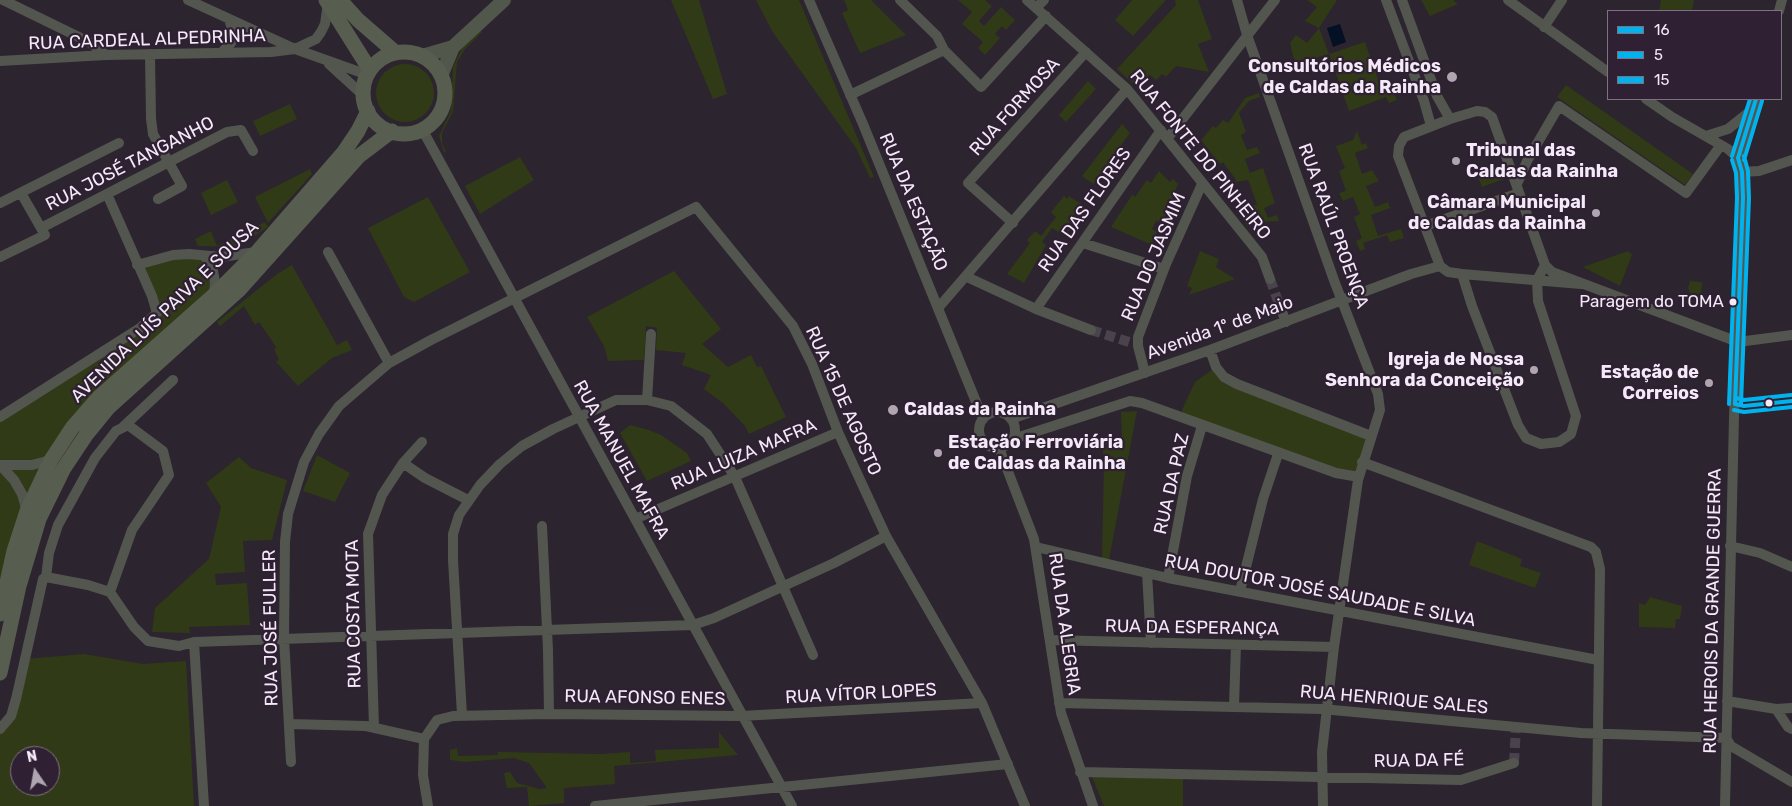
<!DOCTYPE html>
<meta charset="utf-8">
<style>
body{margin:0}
#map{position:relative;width:1792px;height:806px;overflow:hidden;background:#2c242f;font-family:Rubik,sans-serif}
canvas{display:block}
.legend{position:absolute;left:1607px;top:10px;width:175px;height:90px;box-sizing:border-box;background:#2f2033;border:1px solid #7e7181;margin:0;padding:6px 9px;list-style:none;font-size:15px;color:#f4eaf7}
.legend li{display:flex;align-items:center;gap:10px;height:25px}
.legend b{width:25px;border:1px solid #7e7181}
.north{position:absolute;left:10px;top:746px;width:50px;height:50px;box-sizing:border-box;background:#2f2033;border:1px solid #7e7181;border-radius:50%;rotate:348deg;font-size:14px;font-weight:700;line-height:20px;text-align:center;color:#f4eaf7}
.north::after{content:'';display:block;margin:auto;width:18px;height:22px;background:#aea5b1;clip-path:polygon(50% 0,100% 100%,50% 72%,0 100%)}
</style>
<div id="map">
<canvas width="1792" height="806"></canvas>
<ul class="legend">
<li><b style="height:6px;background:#00b3ef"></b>16</li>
<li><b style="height:6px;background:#00b3ef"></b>5</li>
<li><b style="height:6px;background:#00b3ef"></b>15</li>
</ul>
<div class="north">N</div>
</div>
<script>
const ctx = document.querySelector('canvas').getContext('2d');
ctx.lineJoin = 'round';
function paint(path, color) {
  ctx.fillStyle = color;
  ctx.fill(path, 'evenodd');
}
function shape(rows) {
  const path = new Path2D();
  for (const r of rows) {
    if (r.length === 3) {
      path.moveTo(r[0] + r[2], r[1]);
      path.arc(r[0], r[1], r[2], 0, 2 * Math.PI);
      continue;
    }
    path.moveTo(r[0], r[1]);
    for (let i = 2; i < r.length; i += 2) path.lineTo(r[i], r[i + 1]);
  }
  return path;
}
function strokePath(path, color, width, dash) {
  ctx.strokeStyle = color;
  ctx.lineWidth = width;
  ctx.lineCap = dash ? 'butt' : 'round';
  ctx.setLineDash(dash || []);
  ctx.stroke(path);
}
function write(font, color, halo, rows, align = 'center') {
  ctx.font = font + ' Rubik,sans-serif';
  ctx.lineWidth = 4.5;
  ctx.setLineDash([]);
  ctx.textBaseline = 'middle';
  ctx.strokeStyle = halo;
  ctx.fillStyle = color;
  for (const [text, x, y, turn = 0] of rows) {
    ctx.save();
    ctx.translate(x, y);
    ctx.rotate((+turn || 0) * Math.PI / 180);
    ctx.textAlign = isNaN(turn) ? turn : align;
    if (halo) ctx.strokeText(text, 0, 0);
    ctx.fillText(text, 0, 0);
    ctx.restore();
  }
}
const green = shape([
 [671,0,699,0,727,94,713,99],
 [756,0,799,0,874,177,870,178,856,148,772,31],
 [844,0,871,0,906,35,860,53,842,13,848,10],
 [958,0,985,0,992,6,979,21,984,26,1001,7,1015,20,1006,30,1002,26,995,34,1000,38,985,55,978,48,983,42,962,24,972,12],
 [1132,0,1166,0,1133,36,1115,20],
 [1175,0,1198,0,1212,39,1198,44,1209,72,1176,66,1166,77,1162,74,1156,80,1150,75,1136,86,1117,69,1176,5],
 [1307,0,1337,0,1319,28,1329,54,1365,42,1381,88,1391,85,1397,100,1389,103,1386,97,1349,111,1329,54,1295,64,1290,43,1296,35,1307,43,1319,28,1305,21,1317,7],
 [1421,0,1453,0,1458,4,1430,16],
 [1661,0,1694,0,1692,11,1659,11],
 [480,30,482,32,465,49,457,62,453,112,442,133,442,143,446,152,444,153,439,136,451,111,453,67,462,48],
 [405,93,29],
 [1088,81,1096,89,1066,122,1059,115],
 [1566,85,1693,174,1685,185,1557,97],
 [1259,93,1260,97,1249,101,1239,113,1246,132,1241,135,1247,150,1257,147,1260,153,1245,159,1250,173,1263,168,1275,203,1264,208,1268,218,1277,215,1279,221,1257,222,1247,227,1240,212,1257,204,1248,180,1235,182,1236,180,1223,162,1220,164,1201,140,1213,126,1216,128,1223,120,1228,123,1245,98],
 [290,104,297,119,260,136,253,121],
 [1122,124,1130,133,1093,184,1082,176],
 [1357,131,1362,145,1366,143,1368,148,1355,153,1362,174,1372,170,1379,181,1366,186,1375,207,1388,202,1390,208,1371,215,1378,236,1401,229,1404,238,1390,242,1387,235,1363,243,1365,249,1360,251,1356,241,1362,238,1354,217,1360,214,1353,197,1343,201,1339,193,1346,191,1339,171,1345,168,1336,146,1353,140],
 [520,157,534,180,480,214,465,186],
 [1503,168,1507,178,1482,187,1478,177],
 [310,169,312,174,268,223,255,197],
 [1159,171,1170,182,1173,179,1178,184,1162,222,1156,221,1152,229,1157,232,1152,245,1111,227,1132,195,1135,197,1147,180,1151,183],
 [227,180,238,202,211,215,201,193],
 [1064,196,1067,199,1069,196,1083,205,1072,221,1075,223,1065,236,1052,228,1042,242,1046,245,1024,283,1007,274,1030,243,1027,240,1035,231,1041,236,1056,217,1051,212],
 [428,197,470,272,414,302,404,297,368,228],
 [265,222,268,227,238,247,198,246,195,239,211,231,217,246],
 [1200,251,1219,259,1216,267,1235,279,1189,295,1192,288,1187,286],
 [1628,251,1632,255,1620,286,1583,267],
 [205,257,214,295,99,397,51,460,0,614,0,415,150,318,153,308,137,265,150,261],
 [292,265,337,345,347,340,352,350,332,358,298,386,276,362,279,359,274,350,276,347,259,322,255,325,244,306,220,326,217,322,277,274],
 [674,271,721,329,702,344,728,367,751,355,757,367,761,366,786,417,749,434,745,426,724,404,704,389,711,375,682,365,686,353,656,350,657,328,646,326,644,360,608,361,604,346,587,317],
 [1690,281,1702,282,1701,296,1713,297,1713,301,1719,301,1717,309,1708,305,1708,301,1691,295,1688,288],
 [1216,367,1224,377,1371,436,1359,477,1181,418,1182,410,1195,382],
 [1137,411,1109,560,1102,559,1104,463,1102,443,1122,441,1121,412],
 [630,425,649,430,661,435,687,453,691,461,647,481,620,433],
 [317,455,350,473,335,502,303,491],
 [239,457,251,468,287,480,272,540,243,541,245,572,215,574,216,585,247,583,250,625,189,627,190,633,152,632,155,608,209,559,221,507,206,483],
 [1477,541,1522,559,1520,566,1541,573,1535,588,1469,565],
 [1650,597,1682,606,1680,619,1676,619,1675,628,1639,627,1639,603,1645,605],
 [84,654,143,664,186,661,194,806,0,806,0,729,5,725,25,659],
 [20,756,50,756,50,786,20,786],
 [719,732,738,755,614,766,615,784,564,788,564,803,529,806,527,787,507,788,504,773,510,772,517,783,540,789,547,788,529,763,514,758,465,762,450,760,450,750,457,748,458,756,498,755,498,752,600,754,630,752,630,763,656,761,655,750,719,748],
 [1092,777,1183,779,1183,806,1104,806]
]);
const water = shape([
 [1340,24,1346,42,1333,47,1327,28]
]);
const streetTunnel = shape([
 [1270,279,1279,304],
 [1091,330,1132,343],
 [1514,763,1516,727]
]);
const street = shape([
 [3,0,89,42,106,55],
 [188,0,295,49,368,75],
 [809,0,863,124,983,419],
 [900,0,937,36,944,50,981,87,1046,16],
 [1027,0,1127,89,1262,257,1270,279],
 [1237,0,1247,35,1335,283,1378,394,1380,410,1358,480,1334,647,1322,752,1323,806],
 [1386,0,1424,101,1431,126],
 [1402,0,1437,96,1450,119],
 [1508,0,1608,72],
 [1036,8,1044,0],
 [1779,11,1782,0],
 [1544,27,1562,0],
 [222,52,231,43,234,33,229,20],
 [150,54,151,119,153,134,182,186,158,199],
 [0,61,106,55,271,52,295,49,316,39,321,32,325,24,328,3],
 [329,64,364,96],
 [850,95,944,50],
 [1646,99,1672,117,1728,149,1738,158],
 [422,129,792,806],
 [1706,136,1728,129,1753,109],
 [1167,139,1275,0],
 [1738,158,1756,99],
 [1742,172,1759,171,1792,160],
 [1517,184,1527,161,1559,106,1686,193,1721,145],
 [21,193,41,228],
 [0,203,119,143],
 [1013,223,968,183,1086,52],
 [1425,226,1519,193],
 [1083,243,1164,269],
 [328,252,389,363],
 [0,257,45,235,41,228,227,132,241,130,253,151],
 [205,257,212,266,215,282,214,295],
 [137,265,173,255,189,254,221,257,256,252],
 [1462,274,1472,306,1518,425,1526,438,1541,444,1559,442,1571,434,1576,416,1538,301,1537,280,1545,265],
 [967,277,1036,309,1091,330],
 [1581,284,1462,274,1448,272,1440,266,1398,156,1399,146,1404,137,1450,119,1477,111,1485,112,1492,117,1545,265,1552,272,1738,342,1792,335],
 [1279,304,1286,322],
 [939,307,1127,89],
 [1036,309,1161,130],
 [1210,350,1216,367,1224,377,1237,384,1371,436],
 [1145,373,1138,346,1138,337,1166,264,1202,184],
 [647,400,651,334],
 [997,430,18],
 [0,417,140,328,157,313,152,296,107,194],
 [1011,419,1210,350,1411,274,1440,266],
 [123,427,173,380],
 [1013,439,1130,401,1142,403,1336,473,1359,477],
 [999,448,1034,539,1061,713,1093,806],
 [1362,462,1591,547,1596,552,1600,569,1597,806],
 [403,463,425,478,468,500],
 [0,465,14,480,22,494,27,511],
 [0,465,32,465,51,460],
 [635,519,838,432],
 [542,526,548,650,549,714],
 [1730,546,1760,553,1792,567],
 [1036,547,1168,578,1598,660],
 [1147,573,1151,643],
 [46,577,88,585,110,592,134,627,148,641,179,646,194,642,693,625,714,618,834,563,886,536],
 [1168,578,1187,476,1202,426],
 [1240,591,1263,499,1278,454],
 [1050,640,1334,647],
 [194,642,204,806],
 [1727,701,1776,709,1792,708],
 [1059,703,1322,709,1581,733,1726,738,1731,746,1792,782],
 [1234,706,1236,645],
 [1776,709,1788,727,1792,729],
 [462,715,453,560,453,534,459,515,480,485,500,464,522,446,553,429,616,400,647,400,671,406,707,434,735,477,813,655],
 [290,724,366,726,424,739],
 [374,727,368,534,382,495,403,463,422,442],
 [0,729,11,716,16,699,43,579,46,577,49,553,58,525,95,458,116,431,128,425,163,451,169,475,132,530,110,592],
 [291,762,284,638,285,542,288,514,304,462,319,434,339,406,389,363,431,340,696,207,793,326,812,364,838,432,886,536,982,703,1025,806],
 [1080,772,1461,780,1514,763],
 [428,806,423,775,424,739,437,720,453,716,549,714,741,716,982,703],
 [595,806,1008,764],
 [1725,806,1734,417,1743,198,1742,172,1738,158]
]);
const secondary = shape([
 [422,56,453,47],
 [441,76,453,47,504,0]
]);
const primary = shape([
 [326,0,370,70],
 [340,0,358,20,396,53],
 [404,93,41],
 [0,614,14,551,27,511,51,460,72,428,99,397,214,295,258,251,344,152,358,131,368,111],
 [0,673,19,586,39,519,64,468,86,435,108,408,239,290,359,156,392,131]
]);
const bus1 = shape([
 [1738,158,1756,99],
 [1735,404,1743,198,1742,172,1738,158],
 [1735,404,1744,406,1792,401]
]);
const bus2 = shape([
 [1744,160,1762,101],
 [1741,404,1749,198,1748,171,1744,156],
 [1734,410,1744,412,1792,407]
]);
const bus3 = shape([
 [1732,156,1750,99],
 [1736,398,1744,400,1791,395],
 [1729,404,1737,198,1736,173,1732,160]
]);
const markers = [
 [1452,77,6,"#aea5b1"],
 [1456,161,5,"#aea5b1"],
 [1596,213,5,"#aea5b1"],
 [1733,302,4.5,"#f4eaf7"],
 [1534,370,5,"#aea5b1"],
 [1709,383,5,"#aea5b1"],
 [1769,403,4.5,"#f4eaf7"],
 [893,410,6,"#aea5b1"],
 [938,453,5,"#aea5b1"]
];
const busNames = [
 ["Paragem do TOMA",1724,302]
];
const streetNames = [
 ["RUA CARDEAL ALPEDRINHA",147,40,-2],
 ["RUA FORMOSA",1015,107,-48],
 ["RUA FONTE DO PINHEIRO",1200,155,51],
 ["RUA JOSÉ TANGANHO",130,164,-27],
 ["RUA DA ESTAÇÃO",913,202,67],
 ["RUA DAS FLORES",1085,210,-55],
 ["RUA RAÚL PROENÇA",1333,226,70],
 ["RUA DO JASMIM",1154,257,-67],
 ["AVENIDA LUÍS PAIVA E SOUSA",165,312,-44],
 ["Avenida 1º de Maio",1220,328,-20],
 ["RUA 15 DE AGOSTO",843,401,66],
 ["RUA LUIZA MAFRA",744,455,-23],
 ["RUA MANUEL MAFRA",621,460,61],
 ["RUA DA PAZ",1172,484,-77],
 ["RUA DOUTOR JOSÉ SAUDADE E SILVA",1320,591,11],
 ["RUA HEROIS DA GRANDE GUERRA",1713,611,-89],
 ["RUA COSTA MOTA",354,614,-91],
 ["RUA DA ALEGRIA",1064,624,82],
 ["RUA JOSÉ FULLER",271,628,-91],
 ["RUA DA ESPERANÇA",1192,628,1],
 ["RUA VÍTOR LOPES",861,694,-3],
 ["RUA AFONSO ENES",645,698,1],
 ["RUA HENRIQUE SALES",1394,700,5],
 ["RUA DA FÉ",1419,761,-1]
];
const poiNames = [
 ["Consultórios Médicos",1441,67],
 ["de Caldas da Rainha",1441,88],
 ["Tribunal das",1466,151,"left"],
 ["Caldas da Rainha",1466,172,"left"],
 ["Câmara Municipal",1586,203],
 ["de Caldas da Rainha",1586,224],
 ["Igreja de Nossa",1524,360],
 ["Senhora da Conceição",1524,381],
 ["Estação de",1699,373],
 ["Correios",1699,394],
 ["Caldas da Rainha",904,410,"left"],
 ["Estação Ferroviária",948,443,"left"],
 ["de Caldas da Rainha",948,464,"left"]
];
paint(green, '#313a16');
paint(water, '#041125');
strokePath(streetTunnel, '#4a424d', 10, [10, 5]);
strokePath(street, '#53564e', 10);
strokePath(secondary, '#51574b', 14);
strokePath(primary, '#575e50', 15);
strokePath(bus1, '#00b3ef', 4);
strokePath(bus2, '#00b3ef', 4);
strokePath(bus3, '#00b3ef', 4);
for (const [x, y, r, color] of markers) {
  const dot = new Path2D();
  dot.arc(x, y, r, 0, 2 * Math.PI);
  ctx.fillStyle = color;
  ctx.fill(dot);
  strokePath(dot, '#2f2033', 2);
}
write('17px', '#f4eaf7', '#2f2033', busNames, 'right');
write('18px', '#f4eaf7', '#2f2033', streetNames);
write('bold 18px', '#f4eaf7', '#2f2033', poiNames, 'right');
</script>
